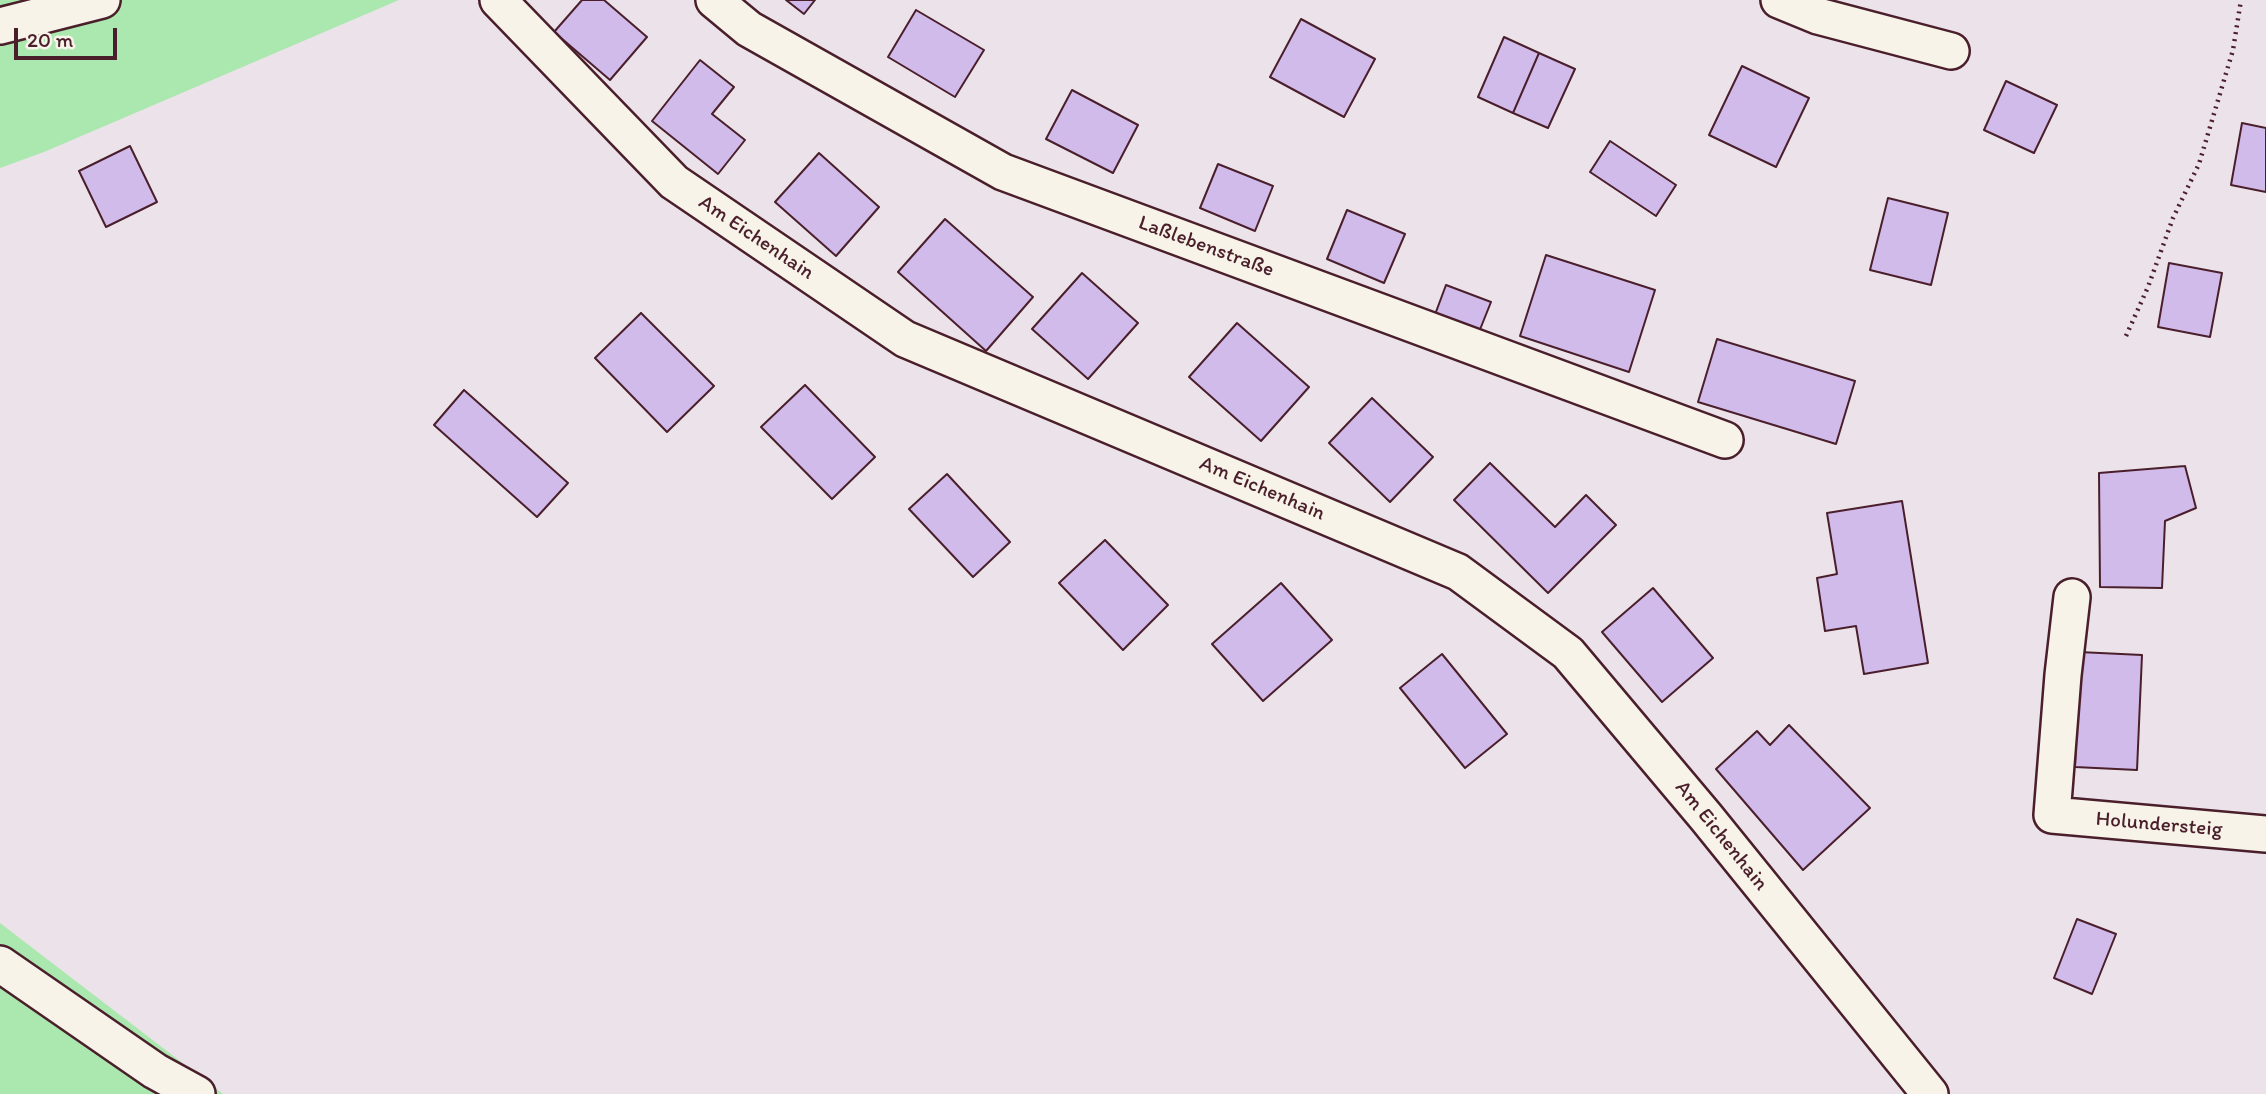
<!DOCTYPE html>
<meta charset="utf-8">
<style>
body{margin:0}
#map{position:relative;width:2266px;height:1094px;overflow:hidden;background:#ece2e9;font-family:Itim,sans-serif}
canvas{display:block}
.scale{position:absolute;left:14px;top:28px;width:103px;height:32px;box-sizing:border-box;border:4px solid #4a1f2b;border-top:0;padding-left:9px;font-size:21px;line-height:24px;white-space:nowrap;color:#4a1f2b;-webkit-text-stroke:5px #f7f3e8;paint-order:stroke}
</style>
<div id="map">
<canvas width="2266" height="1094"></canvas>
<div class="scale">20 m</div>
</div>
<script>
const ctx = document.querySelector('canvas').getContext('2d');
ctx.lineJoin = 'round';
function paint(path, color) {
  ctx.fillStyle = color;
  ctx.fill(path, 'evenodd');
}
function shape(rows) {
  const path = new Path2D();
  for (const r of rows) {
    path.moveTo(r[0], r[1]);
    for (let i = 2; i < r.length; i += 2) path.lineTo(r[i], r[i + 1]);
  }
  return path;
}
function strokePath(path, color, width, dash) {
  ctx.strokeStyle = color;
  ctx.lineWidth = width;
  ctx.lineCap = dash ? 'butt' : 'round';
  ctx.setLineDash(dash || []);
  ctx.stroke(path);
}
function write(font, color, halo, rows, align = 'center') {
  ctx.font = font + ' Itim,sans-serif';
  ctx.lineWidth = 5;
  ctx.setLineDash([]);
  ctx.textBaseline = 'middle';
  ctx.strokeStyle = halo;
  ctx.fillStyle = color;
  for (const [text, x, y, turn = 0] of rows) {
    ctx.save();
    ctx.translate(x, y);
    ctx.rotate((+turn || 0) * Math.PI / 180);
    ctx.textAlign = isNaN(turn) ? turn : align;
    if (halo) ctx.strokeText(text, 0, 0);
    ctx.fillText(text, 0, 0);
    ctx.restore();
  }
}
const green = shape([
 [0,0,399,0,44,152,0,168],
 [0,923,223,1094,0,1094]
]);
const building = shape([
 [582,0,604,0,647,37,610,80,554,32,582,0],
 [786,0,815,0,804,14,786,0],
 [916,10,984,50,955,97,888,57,916,10],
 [1301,19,1375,59,1344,117,1270,77,1301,19],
 [1504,37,1539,53,1513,113,1478,97,1504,37],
 [1539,53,1575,69,1548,128,1513,113,1539,53],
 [700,60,734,87,712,114,745,140,718,174,652,121,700,60],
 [1742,66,1809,98,1776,167,1709,135,1742,66],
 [2006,81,2057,105,2034,153,1984,130,2006,81],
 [1072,90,1138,125,1113,173,1046,139,1072,90],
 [2242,123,2266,128,2266,192,2231,185,2242,123],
 [1610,141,1676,185,1656,216,1590,172,1610,141],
 [130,146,157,202,106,227,79,171,130,146],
 [819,153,879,207,836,256,775,202,819,153],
 [1218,164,1273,186,1255,231,1200,208,1218,164],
 [1888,198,1948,213,1931,285,1870,270,1888,198],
 [1347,210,1405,234,1384,283,1327,259,1347,210],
 [945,219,1033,297,986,351,898,272,945,219],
 [1546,255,1655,290,1629,372,1520,336,1546,255],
 [2169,263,2222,273,2210,337,2158,327,2169,263],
 [1082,273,1138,323,1088,379,1032,329,1082,273],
 [1446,285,1491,302,1477,337,1433,320,1446,285],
 [641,313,714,386,667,432,595,358,641,313],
 [1237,323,1309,387,1261,441,1189,377,1237,323],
 [1717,339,1855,381,1836,444,1698,402,1717,339],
 [805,385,875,457,832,499,761,427,805,385],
 [464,390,568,483,537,517,434,425,464,390],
 [1372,398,1433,457,1390,502,1329,443,1372,398],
 [1490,463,1555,527,1586,495,1616,525,1548,593,1454,500,1490,463],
 [2185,466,2196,508,2165,521,2162,588,2100,587,2099,473,2185,466],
 [947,474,1010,542,973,577,909,509,947,474],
 [1902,501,1928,663,1864,674,1856,626,1825,631,1817,578,1837,574,1827,513,1902,501],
 [1105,540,1168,605,1123,650,1059,583,1105,540],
 [1281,583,1332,640,1263,701,1212,644,1281,583],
 [1653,588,1713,658,1662,702,1602,632,1653,588],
 [2079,652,2142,655,2137,770,2075,767,2079,652],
 [1442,654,1507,734,1465,768,1400,688,1442,654],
 [1789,725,1870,808,1803,870,1716,769,1757,731,1770,745,1789,725],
 [2077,919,2116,934,2092,994,2054,978,2077,919]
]);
const path = shape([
 [2126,336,2148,287,2173,218,2199,164,2233,50,2241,0]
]);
const minor = shape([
 [498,0,674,182,905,339,1458,572,1568,653,1706,817,1930,1094],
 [714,0,749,29,1003,172,1725,440],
 [1779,0,1818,16,1951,51],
 [0,26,102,0],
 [2072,597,2063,675,2052,815,2266,834],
 [0,964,155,1071,197,1094]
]);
const streetNames = [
 ["Am Eichenhain",756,238,34],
 ["Laßlebenstraße",1206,247,20],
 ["Am Eichenhain",1262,489,23],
 ["Holundersteig",2159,825,5],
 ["Am Eichenhain",1721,836,51]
];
paint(green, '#abe8af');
paint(building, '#d1bbeb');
strokePath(building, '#4a1f2b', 2);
strokePath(minor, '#4a1f2b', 40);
strokePath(path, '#4a1f2b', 4.5, [2, 5]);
strokePath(minor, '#f7f3e8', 35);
write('21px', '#4a1f2b', '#f7f3e8', streetNames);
</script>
